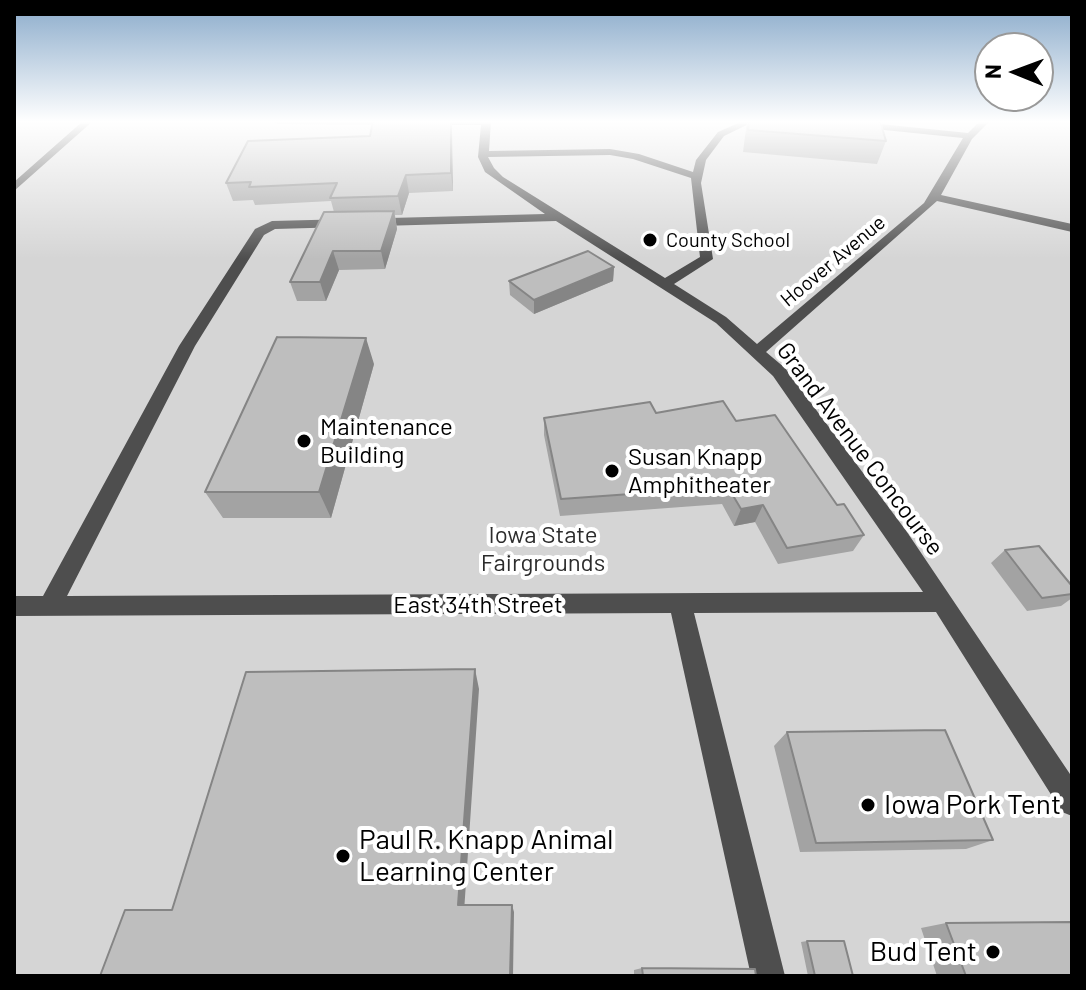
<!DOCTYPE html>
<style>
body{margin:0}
#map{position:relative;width:1086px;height:990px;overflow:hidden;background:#fff;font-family:Barlow,sans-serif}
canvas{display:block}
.frame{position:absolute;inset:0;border:16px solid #000;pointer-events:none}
.north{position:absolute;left:974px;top:32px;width:80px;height:80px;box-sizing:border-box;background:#fff;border:2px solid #999;border-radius:50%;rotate:271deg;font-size:22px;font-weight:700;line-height:32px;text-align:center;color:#000}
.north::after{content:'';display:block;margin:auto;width:28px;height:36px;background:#000;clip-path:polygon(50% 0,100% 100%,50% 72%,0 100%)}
</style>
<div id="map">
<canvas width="1086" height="990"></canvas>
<div class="frame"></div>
<div class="north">N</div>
</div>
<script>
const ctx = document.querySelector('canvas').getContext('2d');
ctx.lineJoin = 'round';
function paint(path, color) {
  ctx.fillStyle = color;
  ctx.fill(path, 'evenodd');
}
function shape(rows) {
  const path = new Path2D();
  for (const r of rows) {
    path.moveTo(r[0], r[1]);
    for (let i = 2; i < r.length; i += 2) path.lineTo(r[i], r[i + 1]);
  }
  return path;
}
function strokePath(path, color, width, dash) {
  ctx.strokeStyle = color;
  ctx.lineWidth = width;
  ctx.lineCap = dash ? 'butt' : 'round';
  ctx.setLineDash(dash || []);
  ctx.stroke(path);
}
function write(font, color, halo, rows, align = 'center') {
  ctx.font = font + ' Barlow,sans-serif';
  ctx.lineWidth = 8;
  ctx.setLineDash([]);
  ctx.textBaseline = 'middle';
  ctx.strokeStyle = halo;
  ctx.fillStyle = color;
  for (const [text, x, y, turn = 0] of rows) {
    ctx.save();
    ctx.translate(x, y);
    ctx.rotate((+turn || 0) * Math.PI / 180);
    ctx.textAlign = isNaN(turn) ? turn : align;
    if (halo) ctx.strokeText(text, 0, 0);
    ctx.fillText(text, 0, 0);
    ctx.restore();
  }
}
const green = shape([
 [14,121,1072,121,1072,976,14,976]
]);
const minor = shape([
 [14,121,21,121,14,125,14,121],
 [83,121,93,121,14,191,14,182,83,121],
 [273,121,491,121,489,151,610,149,639,154,693,172,696,160,718,132,743,121,755,121,724,136,706,160,701,183,713,259,674,284,726,317,757,344,924,203,963,138,825,124,820,121,851,121,968,133,980,121,990,121,972,139,941,195,1072,224,1072,232,937,201,766,352,785,368,907,532,1072,777,1072,816,1062,812,936,612,694,613,785,976,751,976,671,613,14,616,14,596,43,596,179,346,255,229,272,221,545,214,485,172,478,157,481,125,278,124,273,121],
 [610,155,633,159,691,178,700,257,665,278,503,177,494,168,488,157,610,155],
 [556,221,716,323,773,376,923,592,67,596,195,346,264,235,275,229,556,221]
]);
const wall = shape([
 [451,121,453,191,409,193,402,215,395,215,397,229,385,269,339,270,326,301,297,301,290,282,334,212,331,201,255,205,253,200,233,201,226,183,370,136],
 [747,121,880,121,886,141,877,164,743,152],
 [614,267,613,281,534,314,510,295,509,281],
 [374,364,331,518,223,518,205,492],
 [656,413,736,421,837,505,864,535,853,551,778,564,755,522,734,526,722,504,560,516,544,435,544,418],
 [1005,550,1072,586,1072,598,1061,606,1027,611,991,563],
 [787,732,993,840,966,849,800,852,774,746],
 [946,923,1072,976,937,976,921,928],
 [807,941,853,976,808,976,801,942],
 [642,968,756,976,634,976,634,970]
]);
const shadedWall = shape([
 [451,121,452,132,453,191,451,173],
 [406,175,409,193,402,215,398,196],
 [394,211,397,229,385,269,381,251],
 [333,251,339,270,326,301,320,282],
 [614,267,613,281,534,314,534,300],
 [366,338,374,364,331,518,319,492],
 [763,505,755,522,734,526,741,509],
 [475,669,479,689,464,912,458,905],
 [512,905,514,912,513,976,510,976]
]);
const building = shape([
 [373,121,451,121,451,173,406,175,398,196,330,198,337,183,249,187,251,182,226,183,248,141,370,136,373,121],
 [749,121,880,121,886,141,748,130,749,121],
 [394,211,381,251,333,251,320,282,290,282,324,212,394,211],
 [588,251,614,267,534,300,509,281,588,251],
 [277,337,366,338,319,492,205,492,277,337],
 [723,401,736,421,775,415,837,505,844,504,864,535,787,548,763,505,741,509,728,487,561,499,544,418,650,402,656,413,723,401],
 [1039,546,1072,586,1072,594,1042,598,1005,550,1039,546],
 [475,669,458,905,512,905,510,976,100,976,125,910,172,910,246,672,475,669],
 [945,730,993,840,816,843,787,732,945,730],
 [1072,922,1072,976,966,976,946,923,1072,922],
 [807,941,844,941,853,976,815,976,807,941],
 [642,968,755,969,756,976,643,976,642,968]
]);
const markers = [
 [650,240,8,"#000"],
 [304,441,8,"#000"],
 [612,471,8,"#000"],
 [868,805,8,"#000"],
 [343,856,8,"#000"],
 [993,952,8,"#000"]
];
const farPoinames = [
 ["County School",666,240]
];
const farStreetnames = [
 ["Hoover Avenue",833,261,-40]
];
const poiNames = [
 ["Maintenance",320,427],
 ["Building",320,455],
 ["Susan Knapp",628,457],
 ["Amphitheater",628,485]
];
const streetNames = [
 ["Grand Avenue Concourse",860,449,53],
 ["East 34th Street",478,605]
];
const parkNames = [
 ["Iowa State",543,535],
 ["Fairgrounds",543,563]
];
const nearPoinames = [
 ["Iowa Pork Tent",884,805],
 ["Paul R. Knapp Animal",359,840],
 ["Learning Center",359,872],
 ["Bud Tent",977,952,"right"]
];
paint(green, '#d5d5d5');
paint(minor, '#4e4e4e');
paint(wall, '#a3a3a3');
paint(shadedWall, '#858585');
paint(building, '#bebebe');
strokePath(building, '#858585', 2);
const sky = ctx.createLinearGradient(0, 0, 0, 259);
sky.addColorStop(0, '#89aaca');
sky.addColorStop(0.47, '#fff');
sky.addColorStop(1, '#ffffff00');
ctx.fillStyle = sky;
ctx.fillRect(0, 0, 1086, 259);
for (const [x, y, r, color] of markers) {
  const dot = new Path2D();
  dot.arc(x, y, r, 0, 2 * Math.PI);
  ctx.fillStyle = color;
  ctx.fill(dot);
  strokePath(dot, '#fff', 3);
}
write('20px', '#000', '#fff', farPoinames, 'left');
write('20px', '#000', '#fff', farStreetnames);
write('24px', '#000', '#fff', poiNames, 'left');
write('24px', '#000', '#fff', streetNames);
write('24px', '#2c2c2c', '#fff', parkNames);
write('28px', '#000', '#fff', nearPoinames, 'left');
</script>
